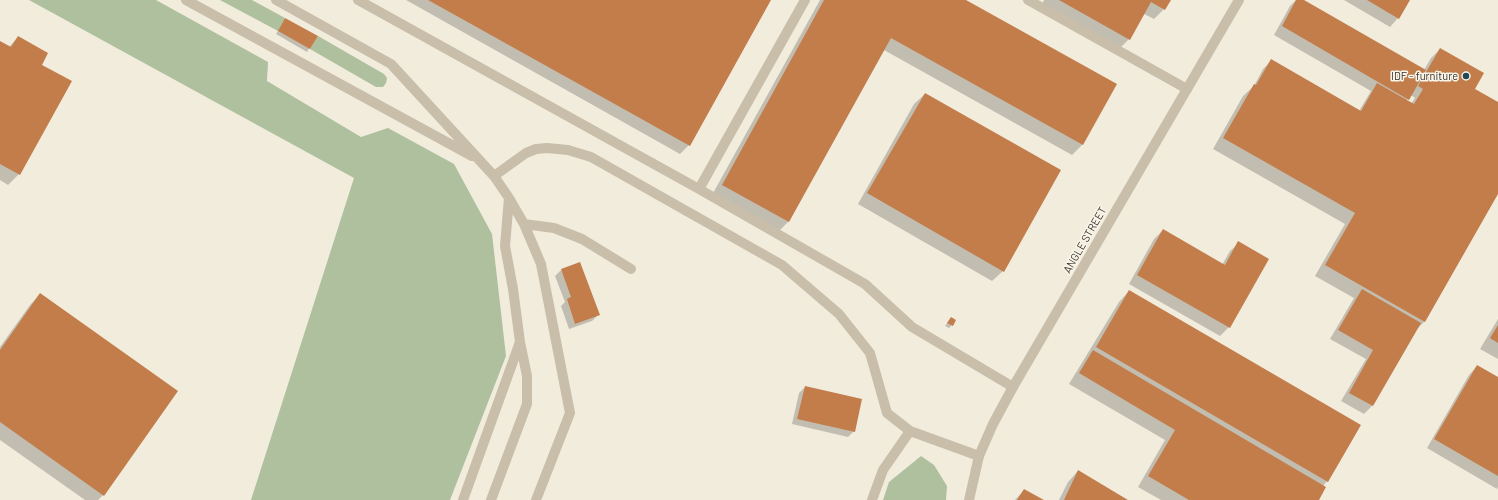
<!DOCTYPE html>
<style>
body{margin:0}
canvas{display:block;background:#f2ecdd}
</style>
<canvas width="1498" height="500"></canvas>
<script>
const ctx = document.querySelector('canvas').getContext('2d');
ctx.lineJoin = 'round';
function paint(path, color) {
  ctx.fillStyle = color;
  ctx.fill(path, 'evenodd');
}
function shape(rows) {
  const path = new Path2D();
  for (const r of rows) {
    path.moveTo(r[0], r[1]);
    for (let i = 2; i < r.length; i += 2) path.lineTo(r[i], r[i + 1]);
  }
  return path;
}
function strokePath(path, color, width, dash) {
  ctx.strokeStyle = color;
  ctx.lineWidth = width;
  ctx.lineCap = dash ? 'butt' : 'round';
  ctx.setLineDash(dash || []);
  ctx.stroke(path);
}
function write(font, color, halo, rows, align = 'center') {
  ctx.font = font + ' Barlow,sans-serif';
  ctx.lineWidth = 3;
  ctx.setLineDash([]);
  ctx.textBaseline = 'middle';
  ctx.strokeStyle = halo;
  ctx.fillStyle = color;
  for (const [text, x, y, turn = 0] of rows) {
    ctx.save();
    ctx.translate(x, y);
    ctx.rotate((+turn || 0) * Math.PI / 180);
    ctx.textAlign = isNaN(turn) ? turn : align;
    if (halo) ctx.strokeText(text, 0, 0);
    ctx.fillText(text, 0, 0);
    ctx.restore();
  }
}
const green = shape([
 [29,0,156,0,268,62,267,81,361,137,388,128,454,164,492,234,506,356,450,500,251,500,354,178],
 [220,0,252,0,285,18,278,31],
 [318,36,384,74,387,78,386,83,383,87,376,87,310,49],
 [921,456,934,465,947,486,946,500,883,500,889,482]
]);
const shadow = shape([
 [406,0,770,0,689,145,680,154],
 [820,0,964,0,1083,144,1072,155,884,50,788,222,778,232,712,195],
 [1044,0,1169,0,1164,9,1154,19,1144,14,1129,39,1118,50,1041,6],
 [1296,0,1302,0,1424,70,1431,58,1440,49,1473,89,1498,103,1498,192,1424,322,1416,330,1372,406,1364,414,1341,401,1366,359,1330,339,1354,298,1315,276,1345,224,1213,149,1243,96,1254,86,1263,69,1271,61,1359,111,1371,91,1274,35,1290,6],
 [1411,95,1415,98,1411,104,1406,101],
 [1344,0,1409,0,1398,18,1390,27],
 [285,19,316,36,307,52,276,34],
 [18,37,41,65,19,174,8,185,0,180,0,42,9,47],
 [925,94,1003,271,992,281,858,204,914,104],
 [1163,230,1222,265,1230,251,1239,243,1267,259,1229,327,1220,336,1129,284,1154,239],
 [561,270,598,315,592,321,569,329,561,306,565,302,555,276],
 [1129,291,1327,481,1323,486,1317,500,1161,500,1138,487,1165,440,1069,384,1119,302],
 [40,294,103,495,98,500,85,500,0,440,0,347,30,305],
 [951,318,952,325,949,328,945,326],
 [1498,319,1498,359,1480,349],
 [1477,366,1498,379,1498,487,1497,489,1427,448,1469,375],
 [805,387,854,431,848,437,792,424,799,393],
 [1078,471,1126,500,1059,500,1068,482],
 [1024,490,1042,500,1015,500]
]);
const building = shape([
 [428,0,771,0,690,146],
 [824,0,966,0,1117,84,1083,145,891,38,789,222,722,185],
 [1059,0,1171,0,1165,10,1151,2,1130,40],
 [1296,0,1304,0,1426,70,1409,100,1282,26],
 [1367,0,1410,0,1399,19],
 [285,18,318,36,310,49,278,31],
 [18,36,48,53,42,65,72,81,20,175,0,164,0,41,11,47],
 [1440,48,1484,73,1475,89,1498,102,1498,194,1425,322,1325,265,1355,213,1223,138,1254,84,1256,85,1271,59,1361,111,1377,83,1414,104,1423,89,1418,86],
 [925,93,1061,170,1004,272,867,193],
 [1163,229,1225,265,1238,241,1269,259,1230,328,1137,275],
 [580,262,600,315,575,324,567,299,571,297,561,269],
 [1362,289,1421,323,1373,406,1349,393,1373,350,1338,330],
 [1129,290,1361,425,1328,482,1096,347],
 [40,293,178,391,104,496,0,422,0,350],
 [951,317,956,320,953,326,947,323],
 [1498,325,1498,343,1490,338],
 [1093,350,1326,487,1319,500,1189,500,1148,476,1175,430,1079,373],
 [1477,365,1498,377,1498,476,1434,439],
 [805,386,862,399,855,432,797,419],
 [1078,470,1128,500,1064,500],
 [1024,489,1044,500,1017,500]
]);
const service = shape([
 [186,0,472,156],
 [276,0,391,64,494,176,509,198,524,224,541,264,570,413,536,500],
 [358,0,699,189,865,284,912,327,1013,387],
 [1028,0,1187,89],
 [494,176,526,153,536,149,547,148,568,150,591,157,782,265,839,314,870,353,887,413,910,431,979,456],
 [699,189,805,0],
 [524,224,554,228,582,239,631,269],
 [463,500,520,342],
 [491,500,527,404,527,376,520,342,513,289,505,246,509,198],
 [872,500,883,470,910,431]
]);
const minor = shape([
 [969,500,979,456,993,424,1013,387,1239,0]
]);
const markers = [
 [1466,76,4,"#1f4957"]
];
const poiNames = [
 ["IDF - furniture",1458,76]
];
const streetNames = [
 ["ANGLE STREET",1085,240,-60]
];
paint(green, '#aec09d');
paint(shadow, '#0003');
paint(building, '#c27d4b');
strokePath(service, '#c9bea9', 10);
strokePath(minor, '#c9bea9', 10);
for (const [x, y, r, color] of markers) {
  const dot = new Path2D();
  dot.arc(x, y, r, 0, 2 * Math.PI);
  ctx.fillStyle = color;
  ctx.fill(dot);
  strokePath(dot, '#f9f5e9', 1.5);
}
write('11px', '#373029', '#f9f5e9', poiNames, 'right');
write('11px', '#373029', '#f9f5e9', streetNames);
</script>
